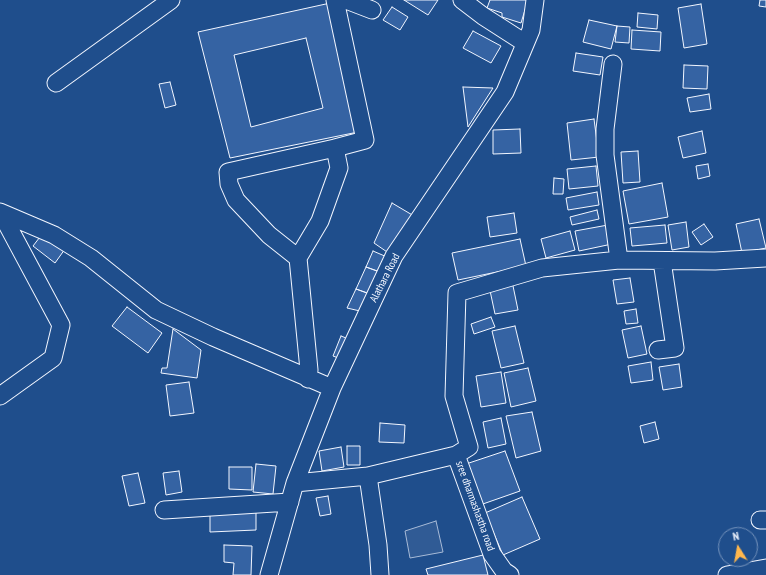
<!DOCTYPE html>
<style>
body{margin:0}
#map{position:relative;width:766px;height:575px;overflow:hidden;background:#1f4e8c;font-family:"PT Sans Narrow",sans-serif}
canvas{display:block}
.north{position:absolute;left:718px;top:527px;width:40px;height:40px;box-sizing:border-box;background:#1f4e8c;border:1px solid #7391ba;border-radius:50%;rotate:349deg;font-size:11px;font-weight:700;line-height:16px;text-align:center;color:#f2f6ff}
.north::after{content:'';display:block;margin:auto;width:14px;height:18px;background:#ffb74d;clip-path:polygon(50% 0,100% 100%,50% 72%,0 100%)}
</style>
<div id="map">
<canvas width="766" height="575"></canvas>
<div class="north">N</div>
</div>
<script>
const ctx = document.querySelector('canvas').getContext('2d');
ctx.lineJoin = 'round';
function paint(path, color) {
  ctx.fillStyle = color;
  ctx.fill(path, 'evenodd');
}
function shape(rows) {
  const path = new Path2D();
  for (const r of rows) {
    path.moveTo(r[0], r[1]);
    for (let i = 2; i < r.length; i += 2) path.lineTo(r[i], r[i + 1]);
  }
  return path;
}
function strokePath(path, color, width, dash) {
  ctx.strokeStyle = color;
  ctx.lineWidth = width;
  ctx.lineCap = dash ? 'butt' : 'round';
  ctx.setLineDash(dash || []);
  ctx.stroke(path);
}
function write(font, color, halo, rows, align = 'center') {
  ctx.font = font + ' "PT Sans Narrow",sans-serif';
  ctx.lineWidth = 3;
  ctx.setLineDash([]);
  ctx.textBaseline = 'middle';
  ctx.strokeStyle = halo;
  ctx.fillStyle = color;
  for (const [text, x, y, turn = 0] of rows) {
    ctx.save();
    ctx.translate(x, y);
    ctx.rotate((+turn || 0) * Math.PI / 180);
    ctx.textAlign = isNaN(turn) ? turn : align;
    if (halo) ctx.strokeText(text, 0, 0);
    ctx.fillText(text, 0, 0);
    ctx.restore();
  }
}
const built = shape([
 [436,521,443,552,410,558,405,531,436,521]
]);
const building = shape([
 [404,0,438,0,428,15,404,0],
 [490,0,528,0,521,23,502,17,502,13,487,8,490,0],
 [760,0,766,0,766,7,759,6,760,0],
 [335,2,363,131,230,158,198,32,335,2],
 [306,38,323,108,251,127,234,55,306,38],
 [701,4,707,44,684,48,678,8,701,4],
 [392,7,408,17,400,30,383,20,392,7],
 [638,13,658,15,657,29,637,27,638,13],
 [589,20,617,26,611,49,583,42,589,20],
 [617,26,630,27,629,43,615,42,617,26],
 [632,30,661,32,660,51,631,49,632,30],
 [473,31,501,46,491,63,463,48,473,31],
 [576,53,603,57,600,75,573,71,576,53],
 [684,65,708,66,707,89,683,88,684,65],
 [170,82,176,105,165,108,159,84,170,82],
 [463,87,493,88,468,127,463,87],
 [709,94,711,109,690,112,687,98,709,94],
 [594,119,599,157,571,160,567,123,594,119],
 [520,129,521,153,493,154,493,130,520,129],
 [702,131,706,153,683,158,678,137,702,131],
 [638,151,640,182,623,183,621,152,638,151],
 [708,164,710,176,698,179,696,166,708,164],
 [596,166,598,186,569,189,567,169,596,166],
 [554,178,564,179,563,194,553,194,554,178],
 [662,183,668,217,629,224,623,191,662,183],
 [597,192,599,205,568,210,566,198,597,192],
 [392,203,414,216,390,254,374,243,392,203],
 [597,210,599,219,572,225,570,217,597,210],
 [514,213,517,233,490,237,487,217,514,213],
 [759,219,766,248,742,253,736,224,759,219],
 [686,222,689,247,672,250,668,225,686,222],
 [704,224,713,237,701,245,692,232,704,224],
 [608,225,612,244,579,251,575,231,608,225],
 [665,225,667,243,632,246,630,228,665,225],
 [570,231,575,250,546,258,541,239,570,231],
 [43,233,65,249,55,263,33,246,43,233],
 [520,239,526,266,458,280,452,253,520,239],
 [373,251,387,257,380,272,366,267,373,251],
 [366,267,380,272,370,294,356,289,366,267],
 [630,278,634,302,617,304,613,280,630,278],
 [512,281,518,310,495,314,489,286,512,281],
 [356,289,370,294,360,311,347,308,356,289],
 [127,307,162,333,148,353,112,326,127,307],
 [636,309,638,323,626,324,624,311,636,309],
 [491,317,495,327,474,334,471,324,491,317],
 [515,326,524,363,501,368,492,331,515,326],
 [641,326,647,354,628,358,622,330,641,326],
 [173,329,201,350,197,378,161,373,162,368,167,368,173,329],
 [341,336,351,340,341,359,333,356,341,336],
 [651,362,653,380,631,383,628,366,651,362],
 [679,364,682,387,663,390,659,367,679,364],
 [528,368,536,401,511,407,504,373,528,368],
 [501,372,506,403,481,407,476,376,501,372],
 [189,382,194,413,170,416,166,385,189,382],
 [532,412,541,451,516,458,506,416,532,412],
 [501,418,506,444,488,448,483,422,501,418],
 [655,422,659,439,644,443,640,426,655,422],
 [380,423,405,425,404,443,379,442,380,423],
 [347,446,360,446,360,465,347,465,347,446],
 [341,447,344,467,322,471,319,451,341,447],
 [505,451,520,491,480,505,466,464,505,451],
 [256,464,276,466,273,494,253,492,256,464],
 [229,467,252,467,252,490,229,489,229,467],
 [179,471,182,492,166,495,163,473,179,471],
 [138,473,145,503,129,506,122,476,138,473],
 [328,496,331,514,320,516,316,498,328,496],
 [522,497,540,539,503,555,485,513,522,497],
 [256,511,256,530,210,532,210,513,256,511],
 [224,545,252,546,251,575,233,575,234,563,224,562,224,545],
 [483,555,488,575,428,575,426,569,483,555]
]);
const minor = shape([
 [335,0,365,140,335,148],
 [346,0,372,10],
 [462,0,483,16,525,43],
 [56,83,171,0],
 [0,212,54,235,91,258,156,310,213,337,332,388],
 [298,258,320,221,339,168,335,148,228,172,229,184,236,200,269,235,298,258,309,370,308,379],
 [619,260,715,261,766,258],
 [658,350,675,348,662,261],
 [0,396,53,358,61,325,1,213],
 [456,455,492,554,504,571,510,575],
 [368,476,378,545,380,575],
 [295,483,368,476,456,455,469,447,454,396,457,293,542,268,619,260,605,155,605,129,613,64],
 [164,510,290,502],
 [760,520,766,520],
 [269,575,295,483,332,388,394,256,505,92,531,30,535,0],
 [727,575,766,568]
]);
const streetNames = [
 ["Alathara Road",385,278,-63],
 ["sree dharmashastha road",475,506,70]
];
paint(built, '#305b95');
strokePath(built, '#a8bbd7', 1);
paint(building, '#3563a3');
strokePath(building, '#f2f6ff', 1);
strokePath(minor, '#f2f6ff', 19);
strokePath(minor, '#1f4e8c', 17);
write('11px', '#f2f6ff', '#1f4e8c', streetNames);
</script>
